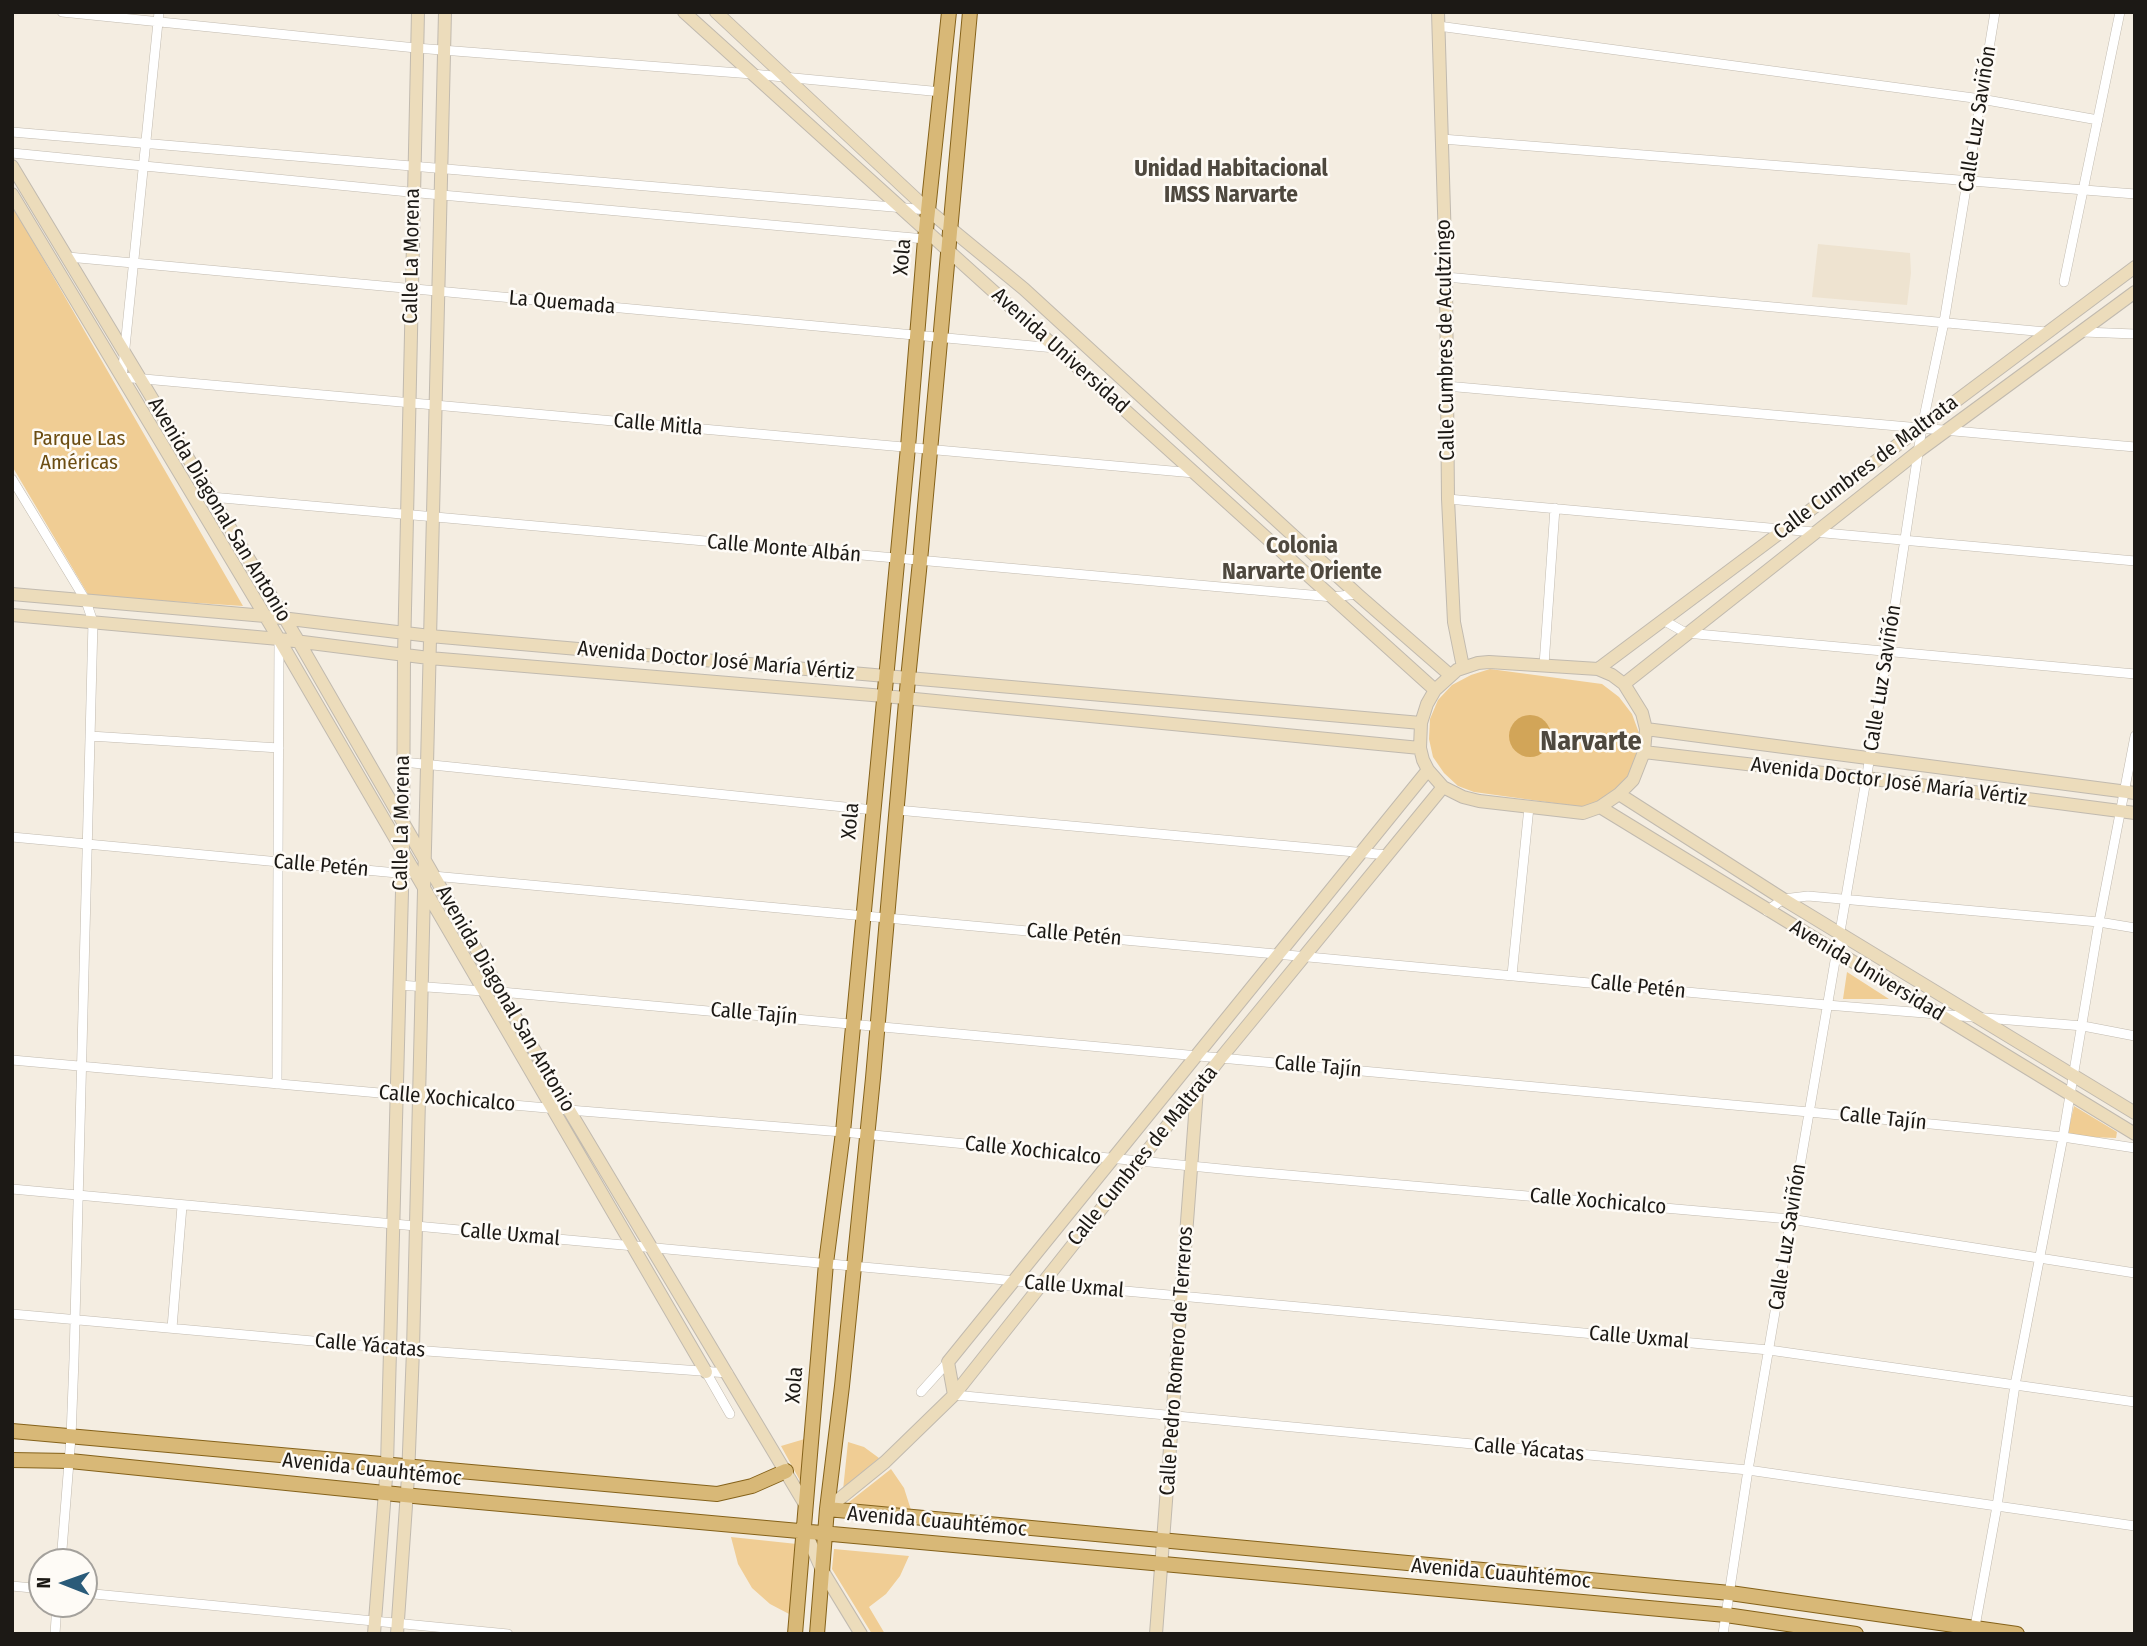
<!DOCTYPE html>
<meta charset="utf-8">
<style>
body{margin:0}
#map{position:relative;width:2147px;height:1646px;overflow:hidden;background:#f4ede1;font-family:"Fira Sans Condensed",sans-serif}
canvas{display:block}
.frame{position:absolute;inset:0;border:14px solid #1c1915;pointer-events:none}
.north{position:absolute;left:28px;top:1548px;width:70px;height:70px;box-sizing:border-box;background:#fefbf6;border:2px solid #a4a19c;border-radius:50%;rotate:271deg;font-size:19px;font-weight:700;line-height:28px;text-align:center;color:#1c1915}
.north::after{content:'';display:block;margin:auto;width:24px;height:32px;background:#2a5b79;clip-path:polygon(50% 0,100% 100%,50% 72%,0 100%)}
</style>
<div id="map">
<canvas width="2147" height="1646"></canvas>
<div class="frame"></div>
<div class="north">N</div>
</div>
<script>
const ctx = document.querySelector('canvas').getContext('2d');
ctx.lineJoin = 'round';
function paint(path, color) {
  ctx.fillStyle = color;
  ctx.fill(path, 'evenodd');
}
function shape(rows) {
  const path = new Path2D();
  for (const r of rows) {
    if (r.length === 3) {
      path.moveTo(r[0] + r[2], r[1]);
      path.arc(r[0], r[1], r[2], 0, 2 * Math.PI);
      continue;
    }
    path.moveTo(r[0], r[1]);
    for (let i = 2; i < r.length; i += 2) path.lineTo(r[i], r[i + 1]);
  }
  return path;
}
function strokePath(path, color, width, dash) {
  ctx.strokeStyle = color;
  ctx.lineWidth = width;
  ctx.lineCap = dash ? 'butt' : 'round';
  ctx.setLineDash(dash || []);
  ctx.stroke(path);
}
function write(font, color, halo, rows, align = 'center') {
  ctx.font = font + ' "Fira Sans Condensed",sans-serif';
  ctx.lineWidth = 5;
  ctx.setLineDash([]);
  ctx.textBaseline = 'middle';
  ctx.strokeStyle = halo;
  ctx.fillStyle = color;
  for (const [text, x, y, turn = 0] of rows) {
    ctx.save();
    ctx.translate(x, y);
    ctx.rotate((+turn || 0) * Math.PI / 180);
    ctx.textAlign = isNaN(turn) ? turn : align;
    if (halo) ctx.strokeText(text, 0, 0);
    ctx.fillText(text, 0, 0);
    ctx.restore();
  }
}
const built = shape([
 [1818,244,1910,253,1911,273,1907,305,1812,297]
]);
const green = shape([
 [12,205,243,606,89,596,12,466],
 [1490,669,1602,684,1619,697,1632,714,1639,733,1638,754,1631,774,1619,789,1603,799,1583,807,1474,792,1458,786,1444,773,1433,757,1429,739,1430,719,1438,700,1452,685,1471,675],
 [1847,972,1889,999,1843,999],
 [2074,1106,2117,1132,2116,1138,2067,1136],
 [808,1438,804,1488,781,1446],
 [848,1442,864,1447,879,1458,843,1490],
 [891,1469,904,1488,911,1510,844,1506],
 [731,1537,797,1544,791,1615,770,1604,752,1588,738,1564],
 [834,1549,909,1556,900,1576,886,1594,869,1607,885,1634,872,1634,832,1569]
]);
const water = shape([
 [1530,736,21]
]);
const street = shape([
 [62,12,416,48,752,74,942,92],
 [159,12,122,377,1194,473],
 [1438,26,1981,99,2098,120],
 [12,132,928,210],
 [1442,139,2135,194],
 [12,153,409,192,925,239],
 [68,257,1055,348],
 [1446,277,2046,332],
 [2064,282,2120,12],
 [2083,332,2135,334],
 [1446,386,2135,447],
 [12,479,86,601,93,622,74,1359,71,1437,61,1562],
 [211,497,1333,597,1357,594],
 [1448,499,2135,561],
 [1663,620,1686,633,2135,674],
 [1544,665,1555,508],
 [90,736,279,748],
 [403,762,874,810],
 [897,810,1388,855],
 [12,837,408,874],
 [433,876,1827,1005,2083,1026,2135,1036],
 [1767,911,1783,899,1808,896,2099,922,2135,928],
 [1512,975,1529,807],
 [399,985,483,991],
 [501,992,1809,1112,2063,1137,2135,1148],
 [12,1060,569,1110,843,1132,1242,1171,1790,1219,2135,1273],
 [277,1084,279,641],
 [12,1189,1769,1350,2135,1402],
 [12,1314,413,1350,728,1373],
 [172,1328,182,1206],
 [706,1372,730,1414],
 [921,1392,948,1362],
 [954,1395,1748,1470,2135,1526],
 [12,1586,42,1589],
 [84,1593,508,1634],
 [1974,1632,1997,1506,2015,1385,2063,1137,2099,922,2135,736],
 [55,1634,57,1604],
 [1723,1634,1748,1470,1888,651,1922,427,1944,322,1995,12]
]);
const secondary = shape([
 [684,12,1435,690],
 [716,12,928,210,1024,289,1357,594,1450,675],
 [1438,12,1446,277,1448,499,1454,622,1463,667],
 [12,166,299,642,569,1110,806,1506],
 [12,194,279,639,706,1372],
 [12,594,265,616,430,636,1421,723],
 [12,615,279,639,429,658,884,696,1420,748],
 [1489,662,1598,669,1612,675,1624,684,1642,713,1646,729,1644,752,1633,780,1619,794,1600,807,1583,813,1479,801,1463,797,1443,787,1428,770,1423,760,1420,748,1421,723,1427,704,1435,690,1457,670,1478,663,1489,662],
 [1598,669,2135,267],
 [1624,684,1920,450,2135,292],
 [1646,729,2135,793],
 [1644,752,1866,778,2135,813],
 [1619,794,1783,899,2135,1113],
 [1600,807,2135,1134],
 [954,1395,948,1362,1428,770],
 [827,1509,885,1462,954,1395,1220,1059,1443,787],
 [805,1531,822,1570,861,1634],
 [374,1634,387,1465,403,853,404,655,418,12],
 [397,1634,408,1477,413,1350,445,12],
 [1156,1634,1197,1089]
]);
const primary = shape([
 [12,1431,717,1494,752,1486,786,1471],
 [12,1460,70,1461,424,1497,1726,1615,1856,1634],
 [827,1509,1730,1593,2017,1634],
 [795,1634,826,1263,843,1132,908,447,925,239,949,12],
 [817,1634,827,1509,842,1386,873,1078,908,679,920,561,970,12]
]);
const streetNames = [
 ["Calle Luz Saviñón",1978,119,-81],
 ["Calle La Morena",412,256,-89],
 ["Xola",903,257,-85],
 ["La Quemada",562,303,5],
 ["Calle Cumbres de Acultzingo",1446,340,-91],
 ["Avenida Universidad",1060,351,42],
 ["Calle Mitla",658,425,5],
 ["Calle Cumbres de Maltrata",1866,468,-37],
 ["Avenida Diagonal San Antonio",219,510,59],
 ["Calle Monte Albán",784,549,5],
 ["Avenida Doctor José María Vértiz",716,661,5],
 ["Calle Luz Saviñón",1883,678,-81],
 ["Avenida Doctor José María Vértiz",1889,782,7],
 ["Xola",851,821,-85],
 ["Calle La Morena",402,823,-89],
 ["Calle Petén",321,866,5],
 ["Calle Petén",1074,935,5],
 ["Avenida Universidad",1867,971,31],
 ["Calle Petén",1638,987,6],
 ["Avenida Diagonal San Antonio",505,999,60],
 ["Calle Tajín",754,1014,5],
 ["Calle Tajín",1318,1067,5],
 ["Calle Xochicalco",447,1099,5],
 ["Calle Tajín",1883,1119,6],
 ["Calle Xochicalco",1033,1151,6],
 ["Calle Cumbres de Maltrata",1143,1156,-51],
 ["Calle Xochicalco",1598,1202,5],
 ["Calle Uxmal",510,1235,5],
 ["Calle Luz Saviñón",1788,1237,-81],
 ["Calle Uxmal",1074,1287,5],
 ["Calle Uxmal",1639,1338,5],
 ["Calle Yácatas",370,1346,5],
 ["Calle Pedro Romero de Terreros",1177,1361,-86],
 ["Xola",795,1385,-85],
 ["Calle Yácatas",1529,1450,5],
 ["Avenida Cuauhtémoc",372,1470,6],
 ["Avenida Cuauhtémoc",937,1522,5],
 ["Avenida Cuauhtémoc",1501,1574,5]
];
const parkNames = [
 ["Parque Las",79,439],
 ["Américas",79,463]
];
const neighbourhoodNames = [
 ["Unidad Habitacional",1231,170],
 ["IMSS Narvarte",1231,196],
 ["Colonia",1302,547],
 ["Narvarte Oriente",1302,573]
];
const districtNames = [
 ["Narvarte",1591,742]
];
paint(built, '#eee3d0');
paint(green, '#f0cd94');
paint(water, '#d2a558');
strokePath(street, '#c1baaf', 10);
strokePath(secondary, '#c1baaf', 14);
strokePath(primary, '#85621a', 16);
strokePath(street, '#fff', 9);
strokePath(secondary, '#ecdcbb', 12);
strokePath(primary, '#d8b877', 14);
write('21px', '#1c1915', '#fefbf6', streetNames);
write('21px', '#6c4d12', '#fefbf6', parkNames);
write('bold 23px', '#4e483e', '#fefbf6', neighbourhoodNames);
write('bold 28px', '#4e483e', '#fefbf6', districtNames);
</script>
